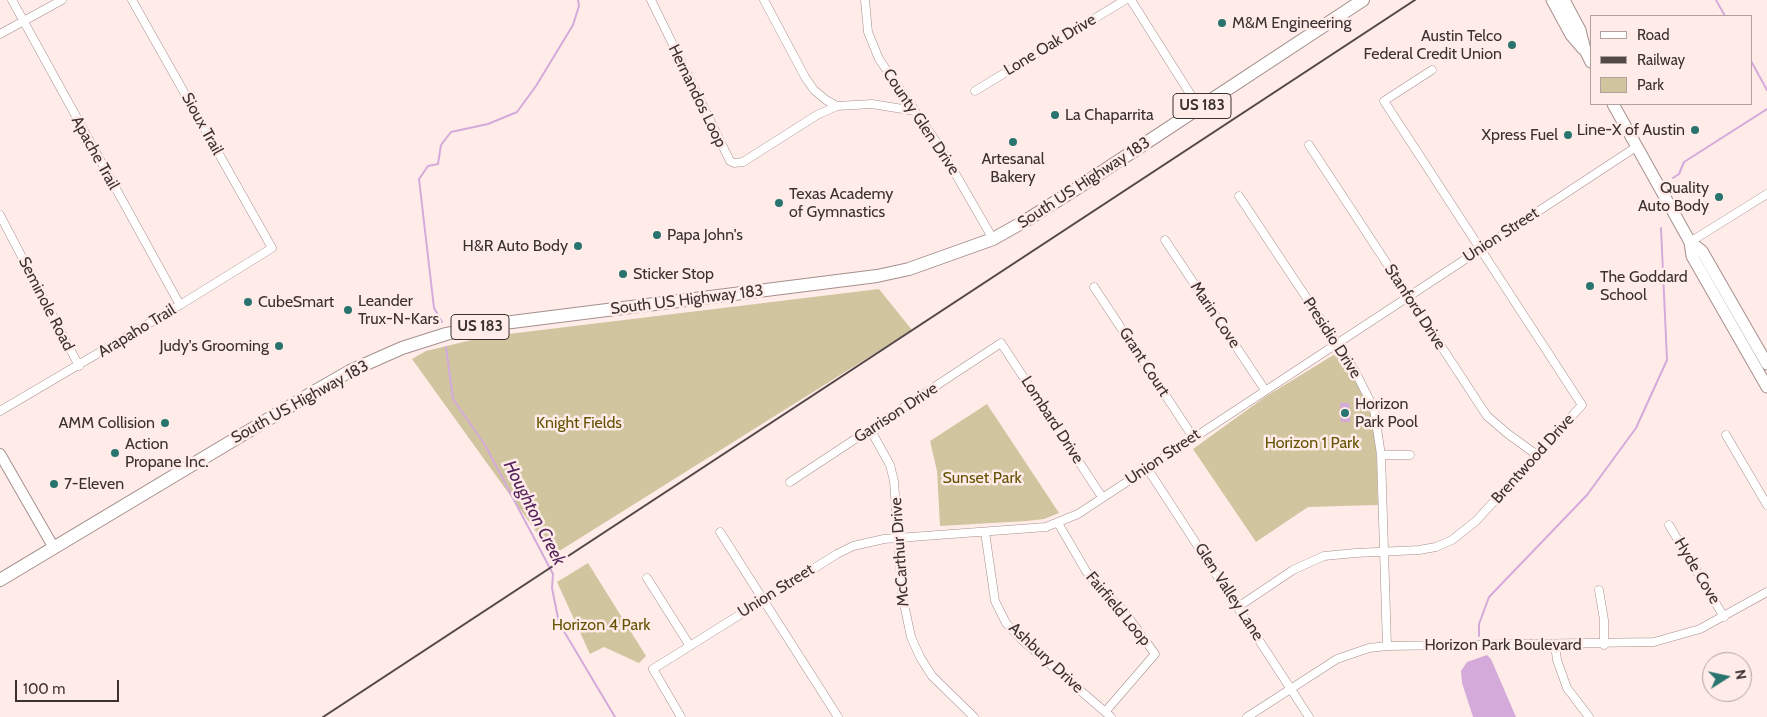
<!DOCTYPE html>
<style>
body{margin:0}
#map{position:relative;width:1767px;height:717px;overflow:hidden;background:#ffece9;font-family:Cabin,sans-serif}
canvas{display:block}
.legend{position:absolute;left:1590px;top:15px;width:162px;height:90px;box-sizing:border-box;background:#ffece9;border:1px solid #b0a19f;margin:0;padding:6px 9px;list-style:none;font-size:15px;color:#3a3130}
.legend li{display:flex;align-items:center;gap:10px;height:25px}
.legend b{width:25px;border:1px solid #b0a19f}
.north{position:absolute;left:1702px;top:652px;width:50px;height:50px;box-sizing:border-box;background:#ffece9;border:1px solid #b0a19f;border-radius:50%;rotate:80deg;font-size:14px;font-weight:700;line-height:20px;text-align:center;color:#3a3130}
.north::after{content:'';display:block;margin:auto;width:18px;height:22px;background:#2a746f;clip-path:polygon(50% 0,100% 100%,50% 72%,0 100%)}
.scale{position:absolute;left:15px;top:680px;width:104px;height:22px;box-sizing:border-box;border:2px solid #3a3130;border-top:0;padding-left:6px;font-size:15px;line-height:18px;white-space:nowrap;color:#3a3130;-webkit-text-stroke:4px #ffece9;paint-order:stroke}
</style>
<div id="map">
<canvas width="1767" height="717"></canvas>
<ul class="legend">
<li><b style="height:6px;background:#fff"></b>Road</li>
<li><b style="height:6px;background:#534948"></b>Railway</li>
<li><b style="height:14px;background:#d1c5a0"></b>Park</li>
</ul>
<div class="north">N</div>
<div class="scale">100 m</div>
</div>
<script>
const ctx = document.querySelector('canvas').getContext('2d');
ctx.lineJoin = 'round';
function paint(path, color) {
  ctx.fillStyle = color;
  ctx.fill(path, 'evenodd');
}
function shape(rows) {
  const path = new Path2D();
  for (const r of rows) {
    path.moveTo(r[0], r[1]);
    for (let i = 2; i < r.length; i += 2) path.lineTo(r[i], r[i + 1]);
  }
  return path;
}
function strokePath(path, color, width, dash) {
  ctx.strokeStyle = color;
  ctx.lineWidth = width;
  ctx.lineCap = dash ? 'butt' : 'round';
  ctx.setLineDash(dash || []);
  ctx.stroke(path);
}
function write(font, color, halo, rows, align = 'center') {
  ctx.font = font + ' Cabin,sans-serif';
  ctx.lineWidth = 5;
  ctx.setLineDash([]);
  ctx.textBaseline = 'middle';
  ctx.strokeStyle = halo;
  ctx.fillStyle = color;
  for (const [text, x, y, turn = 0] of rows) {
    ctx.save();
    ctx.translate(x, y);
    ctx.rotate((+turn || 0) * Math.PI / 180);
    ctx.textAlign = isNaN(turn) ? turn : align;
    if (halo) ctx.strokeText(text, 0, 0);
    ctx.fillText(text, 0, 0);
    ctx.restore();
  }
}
const green = shape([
 [879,289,912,330,553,555,412,359,426,351,484,337],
 [1335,354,1341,357,1363,393,1372,417,1376,436,1378,505,1308,507,1256,542,1193,449,1265,397],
 [987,404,1059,513,1044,519,1027,521,940,526,937,471,930,441],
 [588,563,646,656,639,663,604,647,590,654,557,582]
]);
const water = shape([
 [1340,403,1349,403,1350,422,1341,422],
 [1487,655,1491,659,1516,717,1473,717,1462,683,1461,671,1467,662]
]);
const stream = shape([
 [1716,0,1725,16],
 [1751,61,1767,90],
 [1673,178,1679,174,1684,162,1767,109],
 [442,322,434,308,419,179,428,166,438,164,441,145,451,132,488,124,517,112,536,86,573,25,579,6,578,0],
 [446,347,453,399,485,445,553,574,552,588,559,623,615,717],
 [1479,636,1479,624,1489,597,1587,495,1636,428,1667,360,1661,228]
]);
const minor = shape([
 [12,0,180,305],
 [651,0,730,161,734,163,743,162,817,115,837,106],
 [764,0,805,77,814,90,826,100,837,106,872,104,915,111],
 [865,0,868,32,879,59,940,147,993,239],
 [1131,0,1199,108],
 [0,34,62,0],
 [975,91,1125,0],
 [1309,145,1487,416,1508,434,1537,455],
 [1239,196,1355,371,1374,409,1381,455,1387,646],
 [0,215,79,366],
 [1165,240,1265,390],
 [1690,242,1767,194],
 [1094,287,1193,437],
 [0,411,180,305,272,248,132,0],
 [870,429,890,465,894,481,902,594,911,637,920,657,932,676,974,717],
 [1726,435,1767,505],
 [1381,455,1410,455],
 [1147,468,1309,717],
 [790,482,1001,343,1102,497],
 [1058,523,1086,571,1097,586,1123,610,1155,654,1105,712],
 [1669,525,1724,617],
 [720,532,838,717],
 [985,532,995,601,1006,623,1022,640,1111,717],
 [647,578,690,646],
 [1599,590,1604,620,1604,645],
 [1238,607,1293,570,1324,556,1356,553,1419,550,1436,547,1452,540,1476,521,1582,405,1384,101,1432,70],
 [1555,645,1557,660,1567,688,1589,717],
 [681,717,653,669,837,554,853,546,884,539,1046,527,1078,514,1636,147],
 [1247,717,1337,659,1369,648,1387,646,1654,642,1700,629,1767,592]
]);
const tertiary = shape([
 [0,454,54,548]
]);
const secondary = shape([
 [1552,0,1571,35,1583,49],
 [1564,0,1580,30,1585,50,1591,62],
 [1613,104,1690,242,1692,256,1767,387],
 [1690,242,1702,251,1767,364]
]);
const primary = shape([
 [0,580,312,393,350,371,402,348,446,334,488,325,877,276,909,269,993,239,1025,221,1079,187,1363,0]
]);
const rail = shape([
 [323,717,1415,0]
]);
const markers = [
 [1222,23,5,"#2a746f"],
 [1512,45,5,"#2a746f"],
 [1055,115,5,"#2a746f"],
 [1695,130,5,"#2a746f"],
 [1568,135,5,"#2a746f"],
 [1013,142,5,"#2a746f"],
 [1719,197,5,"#2a746f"],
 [779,203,5,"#2a746f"],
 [657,235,5,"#2a746f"],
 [578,246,5,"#2a746f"],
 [623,274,5,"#2a746f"],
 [1590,286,5,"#2a746f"],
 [248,302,5,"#2a746f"],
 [348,310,5,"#2a746f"],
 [279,346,5,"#2a746f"],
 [1345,413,5,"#2a746f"],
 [165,423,5,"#2a746f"],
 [115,453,5,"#2a746f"],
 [54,484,5,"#2a746f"]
];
const shields = [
 [1202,106,58],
 [480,327,58]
];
const shieldNames = [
 ["US 183",1202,106],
 ["US 183",480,327]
];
const poiNames = [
 ["M&M Engineering",1232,23],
 ["Austin Telco",1502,36,"right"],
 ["Federal Credit Union",1502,54,"right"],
 ["La Chaparrita",1065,115],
 ["Line-X of Austin",1685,130,"right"],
 ["Xpress Fuel",1558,135,"right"],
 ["Artesanal",1013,159,"center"],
 ["Bakery",1013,177,"center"],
 ["Quality",1709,188,"right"],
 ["Auto Body",1709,206,"right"],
 ["Texas Academy",789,194],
 ["of Gymnastics",789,212],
 ["Papa John's",667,235],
 ["H&R Auto Body",568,246,"right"],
 ["Sticker Stop",633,274],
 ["The Goddard",1600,277],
 ["School",1600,295],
 ["Leander",358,301],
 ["Trux-N-Kars",358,319],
 ["CubeSmart",258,302],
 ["Judy's Grooming",269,346,"right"],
 ["Horizon",1355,404],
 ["Park Pool",1355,422],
 ["AMM Collision",155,423,"right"],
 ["Action",125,444],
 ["Propane Inc.",125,462],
 ["7-Eleven",64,484]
];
const streetNames = [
 ["Lone Oak Drive",1050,45,-31],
 ["Hernandos Loop",697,96,64],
 ["County Glen Drive",921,122,56],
 ["Sioux Trail",202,124,61],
 ["Apache Trail",95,153,61],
 ["South US Highway 183",1084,183,-33],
 ["Union Street",1501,235,-33],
 ["South US Highway 183",687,300,-7],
 ["Seminole Road",46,304,63],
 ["Stanford Drive",1415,307,57],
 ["Marin Cove",1215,315,56],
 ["Arapaho Trail",137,331,-31],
 ["Presidio Drive",1332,338,57],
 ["Grant Court",1144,362,57],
 ["South US Highway 183",300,402,-29],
 ["Garrison Drive",896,413,-33],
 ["Lombard Drive",1052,420,57],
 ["Union Street",1163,457,-34],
 ["Brentwood Drive",1533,459,-48],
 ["McCarthur Drive",900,552,-94],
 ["Hyde Cove",1697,571,59],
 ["Union Street",776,591,-32],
 ["Glen Valley Lane",1229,592,57],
 ["Fairfield Loop",1118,609,50],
 ["Horizon Park Boulevard",1503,645],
 ["Ashbury Drive",1046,658,43]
];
const parkNames = [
 ["Knight Fields",579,423],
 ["Horizon 1 Park",1312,443],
 ["Sunset Park",982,478],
 ["Horizon 4 Park",601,625]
];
const waterNames = [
 ["Houghton Creek",534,513,63]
];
paint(green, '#d1c5a0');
paint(water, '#d4aadb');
strokePath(stream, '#d4aadb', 2);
strokePath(minor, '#a58f8c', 9);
strokePath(tertiary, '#a58f8c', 12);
strokePath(secondary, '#a58f8c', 13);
strokePath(primary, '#a58f8c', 14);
strokePath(minor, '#fff', 8);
strokePath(tertiary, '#fff', 10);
strokePath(secondary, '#fff', 11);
strokePath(primary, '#fff', 12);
strokePath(rail, '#534948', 2);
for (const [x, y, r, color] of markers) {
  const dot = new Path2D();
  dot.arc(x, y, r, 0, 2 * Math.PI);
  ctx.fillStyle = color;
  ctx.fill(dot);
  strokePath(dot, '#ffece9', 2);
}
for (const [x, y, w] of shields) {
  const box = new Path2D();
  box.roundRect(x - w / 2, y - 12.5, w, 25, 4);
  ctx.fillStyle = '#ffece9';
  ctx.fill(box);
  strokePath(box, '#3a3130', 1);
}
write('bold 15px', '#3a3130', null, shieldNames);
write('16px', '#3a3130', '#ffece9', poiNames, 'left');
write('16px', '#3a3130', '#ffece9', streetNames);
write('16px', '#665203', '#ffece9', parkNames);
write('italic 18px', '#521f5b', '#ffece9', waterNames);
</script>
